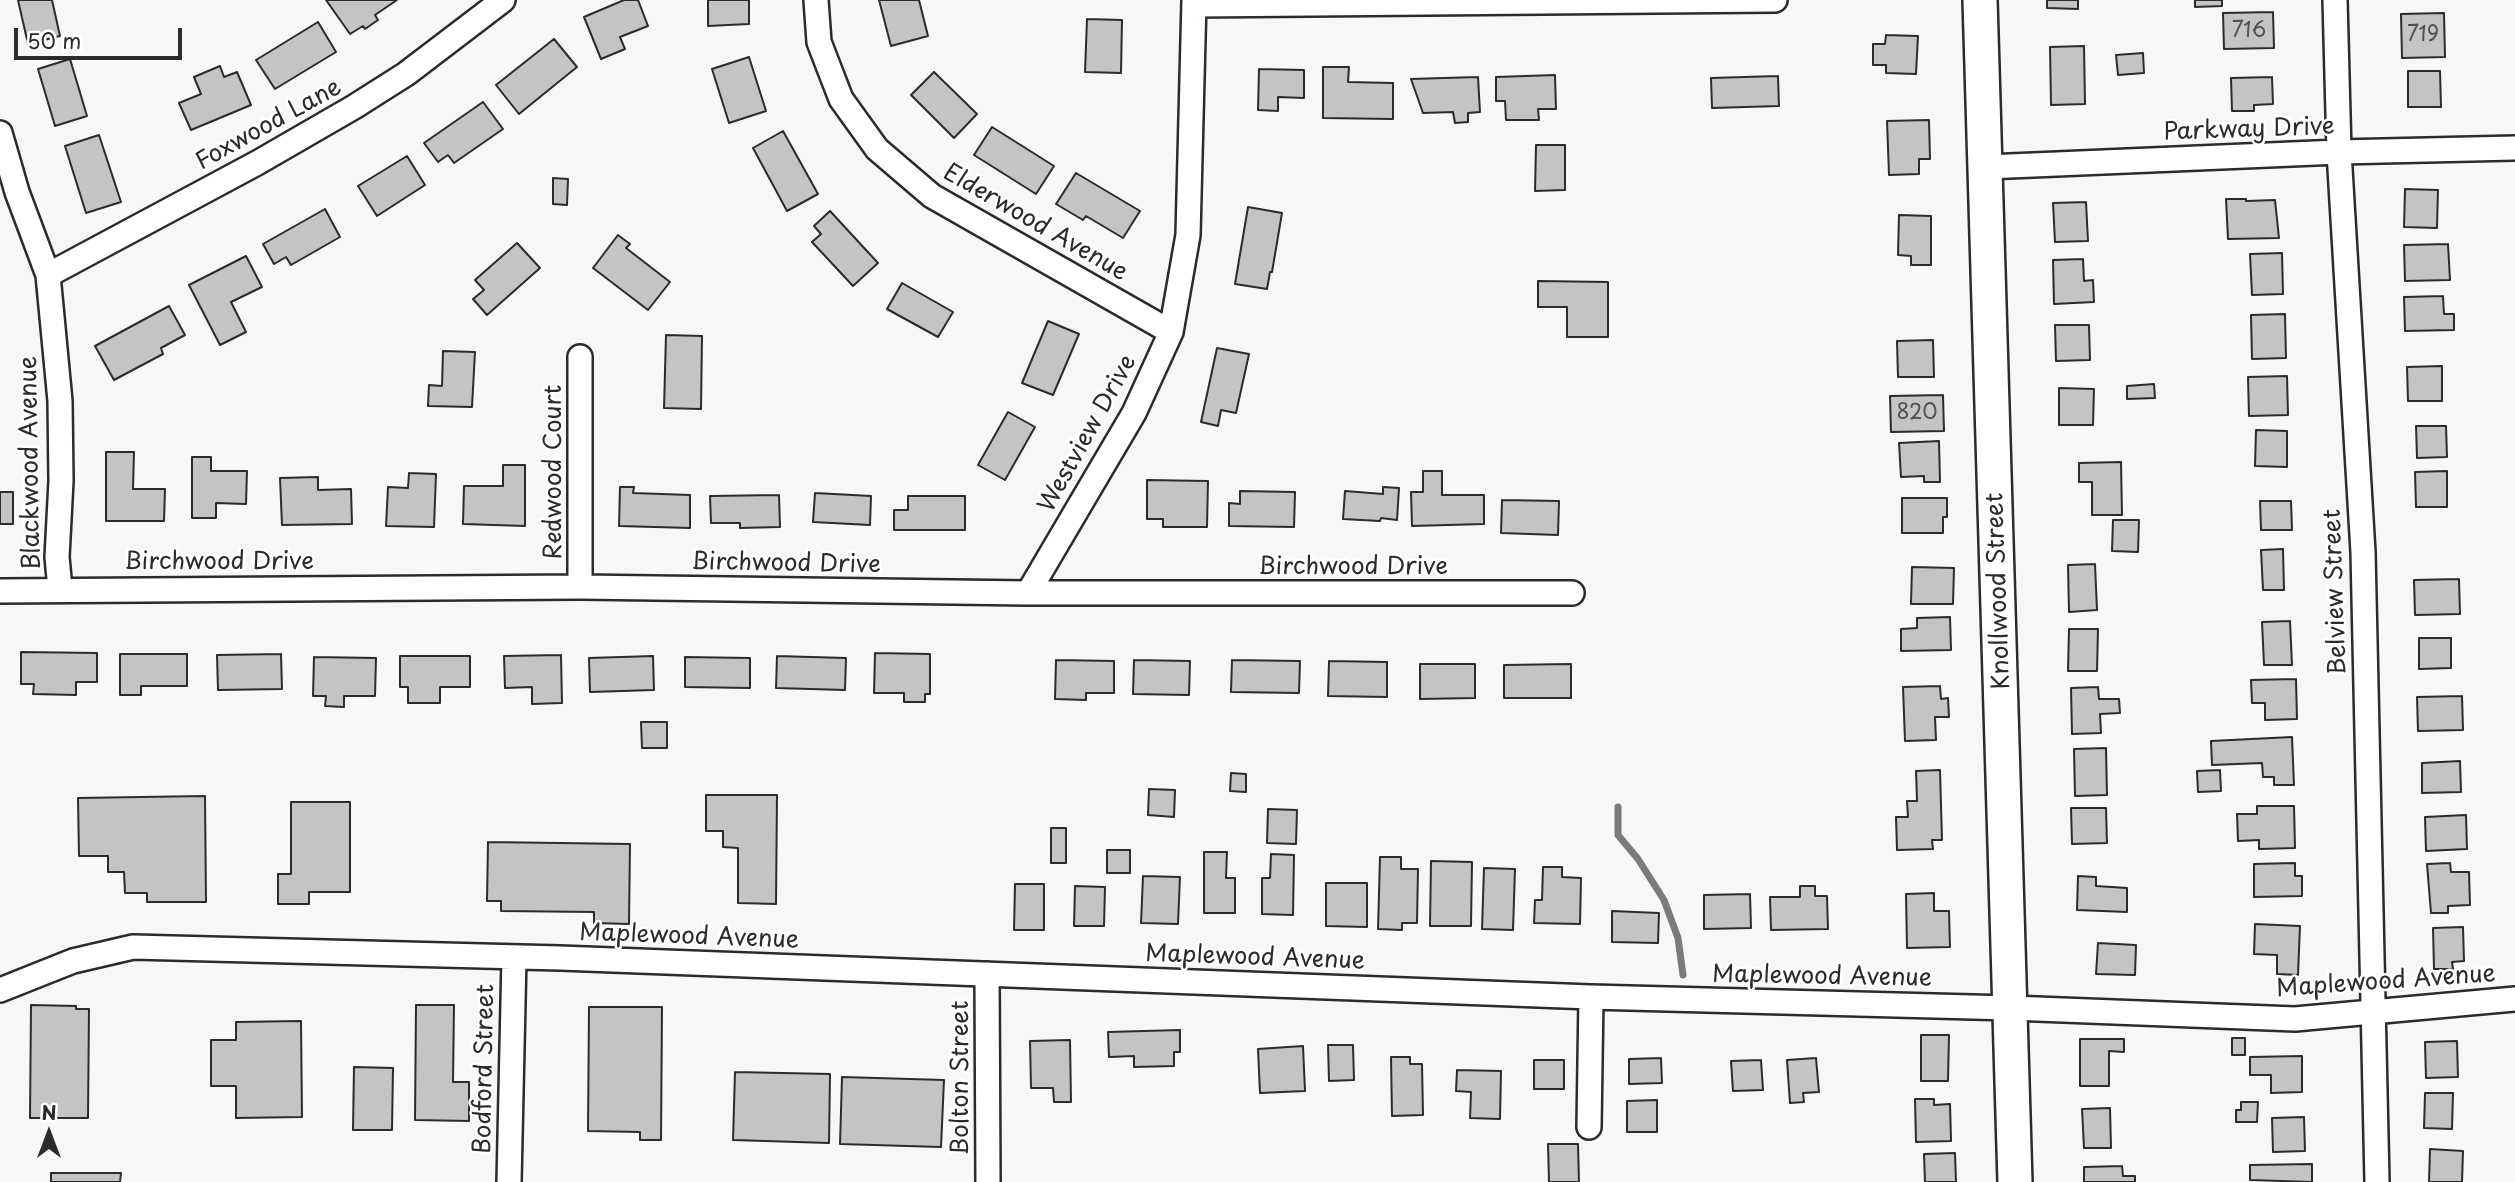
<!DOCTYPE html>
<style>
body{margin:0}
#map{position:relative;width:2515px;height:1182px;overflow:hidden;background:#f7f7f7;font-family:"Playpen Sans",sans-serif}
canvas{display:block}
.north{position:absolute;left:14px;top:1098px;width:70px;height:70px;-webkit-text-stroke:5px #fff;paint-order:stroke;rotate:0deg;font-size:19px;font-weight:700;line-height:28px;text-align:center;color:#2b2b2b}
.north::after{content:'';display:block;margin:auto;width:24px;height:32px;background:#2b2b2b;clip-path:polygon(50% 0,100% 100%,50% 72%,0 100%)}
.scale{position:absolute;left:14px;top:28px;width:168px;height:32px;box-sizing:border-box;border:4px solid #2b2b2b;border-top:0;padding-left:9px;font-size:21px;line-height:24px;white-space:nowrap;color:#2b2b2b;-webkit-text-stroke:5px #fff;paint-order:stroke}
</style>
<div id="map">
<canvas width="2515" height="1182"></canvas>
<div class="north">N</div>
<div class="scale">50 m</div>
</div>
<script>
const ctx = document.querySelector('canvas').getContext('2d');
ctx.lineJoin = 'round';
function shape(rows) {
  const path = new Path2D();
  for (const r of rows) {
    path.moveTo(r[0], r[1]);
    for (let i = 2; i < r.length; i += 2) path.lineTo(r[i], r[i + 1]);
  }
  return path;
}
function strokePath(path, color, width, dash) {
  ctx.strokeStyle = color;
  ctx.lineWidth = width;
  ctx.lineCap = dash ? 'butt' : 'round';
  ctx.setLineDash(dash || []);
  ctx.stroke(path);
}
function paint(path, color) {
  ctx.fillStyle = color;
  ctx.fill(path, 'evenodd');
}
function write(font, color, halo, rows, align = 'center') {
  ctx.font = font + ' "Playpen Sans",sans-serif';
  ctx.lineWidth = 5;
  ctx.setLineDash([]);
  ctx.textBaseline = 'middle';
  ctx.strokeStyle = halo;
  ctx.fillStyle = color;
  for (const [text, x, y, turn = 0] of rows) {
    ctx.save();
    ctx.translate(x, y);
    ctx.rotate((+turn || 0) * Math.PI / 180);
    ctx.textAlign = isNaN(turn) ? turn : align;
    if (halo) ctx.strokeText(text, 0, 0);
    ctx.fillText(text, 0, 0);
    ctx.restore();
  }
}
const stream = shape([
 [1618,807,1618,835,1638,859,1664,900,1678,938,1683,975]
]);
const building = shape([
 [18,0,52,0,60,36,28,44,18,0],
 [326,0,397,0,375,15,378,20,365,29,363,26,350,34,326,0],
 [624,0,638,0,648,26,620,37,625,49,601,59,584,17,624,0],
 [708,0,749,0,749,24,708,26,708,0],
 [879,0,919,0,928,36,891,46,879,0],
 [2047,0,2078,0,2078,9,2047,8,2047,0],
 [2195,0,2222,0,2222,6,2195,7,2195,0],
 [2273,12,2274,48,2224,49,2223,13,2273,12],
 [2444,13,2445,57,2402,58,2401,14,2444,13],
 [1087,19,1122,20,1121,73,1085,72,1087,19],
 [318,22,336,52,275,89,256,60,318,22],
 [1886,35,1918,36,1916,74,1886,73,1886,65,1873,65,1873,44,1885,44,1886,35],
 [554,39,577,67,519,114,496,85,554,39],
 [2084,46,2085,104,2051,105,2050,47,2084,46],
 [2143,53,2144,73,2118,75,2116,55,2143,53],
 [749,57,766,111,729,123,712,69,749,57],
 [70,59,87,116,55,126,38,69,70,59],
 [220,66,224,77,237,72,251,105,191,130,179,103,201,94,194,77,220,66],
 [1323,67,1349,67,1348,82,1393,83,1393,119,1323,118,1323,67],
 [1259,69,1304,70,1304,98,1278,97,1278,111,1258,110,1259,69],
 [2408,71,2440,71,2441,107,2408,107,2408,71],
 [934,72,977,114,954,138,911,95,934,72],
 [1555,75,1556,109,1538,109,1539,120,1506,120,1505,101,1496,101,1496,77,1555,75],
 [1778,76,1779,106,1712,108,1711,78,1778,76],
 [1478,77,1480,112,1468,113,1468,122,1455,123,1453,112,1423,113,1411,79,1478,77],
 [2272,77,2273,104,2254,105,2254,111,2232,111,2231,78,2272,77],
 [483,102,503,129,454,163,448,155,438,162,424,143,483,102],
 [1929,120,1930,159,1919,159,1919,174,1889,175,1887,121,1929,120],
 [992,127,1054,166,1036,194,974,155,992,127],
 [783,131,818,194,787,211,753,148,783,131],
 [99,135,121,202,86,213,65,146,99,135],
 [1536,145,1565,145,1565,190,1535,191,1536,145],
 [407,156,425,185,377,216,358,186,407,156],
 [1076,173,1140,211,1123,238,1086,216,1083,220,1056,204,1076,173],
 [553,178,568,179,567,205,553,204,553,178],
 [2405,189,2438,190,2437,228,2404,227,2405,189],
 [2226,199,2246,199,2246,201,2275,200,2279,238,2228,239,2226,199],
 [2086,202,2088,241,2055,242,2053,203,2086,202],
 [1248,207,1282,213,1272,272,1270,272,1267,289,1235,284,1248,207],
 [325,209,340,237,291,265,286,257,274,264,263,244,325,209],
 [830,211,878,263,853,286,812,242,821,234,814,226,830,211],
 [1899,215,1931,216,1931,265,1911,265,1911,256,1898,255,1899,215],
 [618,235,630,244,626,248,670,282,648,310,593,268,618,235],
 [517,243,540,268,487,315,473,299,484,290,475,280,517,243],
 [2448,244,2450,280,2405,281,2404,245,2448,244],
 [2282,253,2283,294,2252,295,2250,254,2282,253],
 [246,256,262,287,231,302,246,332,220,345,189,285,246,256],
 [2083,259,2084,281,2093,280,2094,302,2054,304,2053,260,2083,259],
 [1538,281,1608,282,1608,337,1567,337,1567,307,1538,307,1538,281],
 [902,283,953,312,938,337,887,309,902,283],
 [2443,296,2444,314,2454,314,2454,330,2405,331,2404,297,2443,296],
 [169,306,185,335,161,348,163,354,114,380,95,346,169,306],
 [2285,314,2286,358,2252,359,2251,315,2285,314],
 [1048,321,1079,334,1053,395,1022,383,1048,321],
 [2055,325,2089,325,2090,360,2056,361,2055,325],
 [666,335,702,336,701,409,664,408,666,335],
 [1933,340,1934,377,1898,377,1897,341,1933,340],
 [1217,348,1249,354,1236,413,1221,410,1218,426,1201,422,1217,348],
 [443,351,475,352,472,407,428,406,429,385,442,386,443,351],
 [2442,366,2442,401,2408,401,2407,367,2442,366],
 [2287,376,2288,415,2249,416,2248,377,2287,376],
 [2154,384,2155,398,2127,399,2127,386,2154,384],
 [2059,388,2094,389,2093,425,2059,425,2059,388],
 [1943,395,1944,431,1891,432,1890,396,1943,395],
 [1008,412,1035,427,1005,480,978,465,1008,412],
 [2416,426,2446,426,2447,457,2417,458,2416,426],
 [2256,430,2287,431,2287,467,2255,466,2256,430],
 [1939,441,1940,482,1924,482,1924,476,1901,477,1899,443,1939,441],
 [106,452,134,452,133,489,165,489,164,521,106,521,106,452],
 [192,457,211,457,211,471,247,471,246,504,216,503,216,518,192,518,192,457],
 [2121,462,2122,515,2092,515,2092,482,2079,482,2079,463,2121,462],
 [503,465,525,465,525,526,463,524,464,486,503,486,503,465],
 [1423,471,1442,471,1442,495,1484,495,1484,524,1412,526,1411,492,1423,492,1423,471],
 [2447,471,2447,507,2416,507,2415,472,2447,471],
 [409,473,436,474,434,527,386,526,388,487,408,488,409,473],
 [318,477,318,490,351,489,352,524,282,525,280,478,318,477],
 [1147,480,1208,481,1207,527,1163,527,1163,519,1147,519,1147,480],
 [620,487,634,487,633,493,690,495,690,528,619,526,620,487],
 [1383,487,1399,488,1397,520,1381,518,1380,521,1343,519,1345,491,1383,494,1383,487],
 [1240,491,1295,492,1294,527,1229,526,1229,503,1240,504,1240,491],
 [0,492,13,492,13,524,0,524,0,492],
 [815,493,871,496,870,525,813,522,815,493],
 [779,495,780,527,740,528,740,523,711,523,710,496,779,495],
 [908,496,965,496,965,530,894,530,894,510,908,510,908,496],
 [1902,498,1947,498,1947,517,1943,517,1943,533,1902,533,1902,498],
 [1502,500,1559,501,1558,535,1501,533,1502,500],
 [2260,501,2291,501,2292,530,2261,530,2260,501],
 [2113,520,2139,520,2138,552,2112,551,2113,520],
 [2283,549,2284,590,2263,590,2261,550,2283,549],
 [2095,564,2097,610,2069,612,2068,565,2095,564],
 [1912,567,1954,568,1953,604,1911,604,1912,567],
 [2459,579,2460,614,2415,615,2414,580,2459,579],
 [1950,617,1951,650,1901,651,1901,629,1917,628,1917,618,1950,617],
 [2290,621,2292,665,2264,665,2262,622,2290,621],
 [2069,629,2098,629,2097,671,2068,671,2069,629],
 [2419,638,2451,638,2451,668,2419,669,2419,638],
 [21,652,97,653,97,682,76,682,76,695,33,694,34,684,21,684,21,652],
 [875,653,930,654,930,694,925,694,925,702,904,702,904,693,874,693,875,653],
 [120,654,187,654,187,686,141,686,141,695,120,695,120,654],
 [281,654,282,689,218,690,217,655,281,654],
 [561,655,562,703,532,704,532,687,505,688,504,656,561,655],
 [400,656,470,656,470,687,440,687,440,703,408,703,408,687,400,687,400,656],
 [653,656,654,690,590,692,589,658,653,656],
 [777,656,846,658,845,690,776,688,777,656],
 [314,657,376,658,375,696,344,696,344,707,325,706,326,696,313,696,314,657],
 [685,657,750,658,750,688,685,687,685,657],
 [1056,660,1114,661,1114,693,1086,693,1086,700,1055,699,1056,660],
 [1134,660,1190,661,1189,695,1133,694,1134,660],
 [1232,660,1300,661,1299,693,1231,692,1232,660],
 [1329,661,1387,662,1387,697,1328,696,1329,661],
 [1420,664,1475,664,1475,698,1420,699,1420,664],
 [1571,664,1571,698,1504,698,1504,665,1571,664],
 [2296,679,2297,719,2265,720,2265,703,2252,703,2251,680,2296,679],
 [1940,686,1941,699,1948,698,1949,717,1935,717,1936,740,1905,741,1903,687,1940,686],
 [2098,687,2099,699,2119,699,2120,713,2100,714,2101,733,2072,734,2071,688,2098,687],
 [2462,696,2463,730,2418,731,2417,697,2462,696],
 [641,722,667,722,667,748,642,748,641,722],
 [2292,737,2294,785,2274,785,2274,777,2263,777,2262,763,2212,765,2211,741,2292,737],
 [2106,748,2107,795,2075,796,2074,749,2106,748],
 [2460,761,2461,792,2422,793,2422,763,2460,761],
 [1940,770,1942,840,1932,840,1933,849,1897,850,1896,817,1908,817,1907,801,1917,801,1916,771,1940,770],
 [2220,770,2221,791,2198,792,2197,771,2220,770],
 [1231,773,1246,774,1246,792,1230,791,1231,773],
 [1149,789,1175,790,1174,817,1148,815,1149,789],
 [706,795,777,795,776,904,738,903,738,848,723,847,723,831,706,831,706,795],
 [205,796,206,902,147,902,147,893,125,893,124,872,108,872,108,856,79,856,78,798,205,796],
 [291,802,350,802,350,892,309,892,309,904,278,904,278,874,291,874,291,802],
 [2257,806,2294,806,2295,848,2259,849,2259,840,2238,841,2237,814,2257,814,2257,806],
 [2071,808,2106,808,2107,843,2072,844,2071,808],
 [1268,809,1297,810,1296,844,1267,843,1268,809],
 [2466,815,2467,849,2426,851,2425,817,2466,815],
 [1051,828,1066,828,1066,863,1051,863,1051,828],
 [488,842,630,844,629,924,594,923,594,912,501,911,501,901,487,901,488,842],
 [1107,850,1130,850,1130,873,1107,873,1107,850],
 [1204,852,1227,852,1226,878,1235,878,1235,913,1204,913,1204,852],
 [1271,854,1294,855,1293,915,1262,914,1262,878,1270,878,1271,854],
 [1380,857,1401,857,1401,869,1418,869,1417,923,1402,923,1402,930,1378,929,1380,857],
 [1431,861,1472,862,1471,926,1430,926,1431,861],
 [2295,863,2295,876,2302,876,2302,896,2254,897,2254,864,2295,863],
 [2450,863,2451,872,2469,872,2470,905,2448,906,2448,913,2431,913,2427,864,2450,863],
 [1543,867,1562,867,1562,877,1581,878,1580,924,1534,923,1535,900,1542,900,1543,867],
 [1484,868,1515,869,1513,930,1482,929,1484,868],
 [1143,876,1180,877,1178,924,1141,923,1143,876],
 [2078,876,2096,877,2096,886,2127,888,2127,912,2077,910,2078,876],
 [1326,883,1367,883,1367,927,1326,926,1326,883],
 [1015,884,1044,884,1044,930,1014,930,1015,884],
 [1075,886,1105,887,1104,926,1074,926,1075,886],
 [1800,886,1815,886,1815,896,1827,896,1828,929,1771,930,1770,897,1800,897,1800,886],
 [1934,893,1934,911,1949,911,1950,947,1907,948,1906,894,1934,893],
 [1750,894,1751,928,1704,929,1704,895,1750,894],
 [1612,911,1659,913,1658,943,1612,942,1612,911],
 [2255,924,2300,926,2298,975,2277,974,2277,955,2254,954,2255,924],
 [2463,927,2464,961,2452,962,2453,969,2434,969,2433,928,2463,927],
 [2098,943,2136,945,2135,975,2096,974,2098,943],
 [31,1005,76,1006,76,1009,89,1009,88,1118,30,1118,31,1005],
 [416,1005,454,1005,453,1082,469,1082,469,1121,415,1120,416,1005],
 [589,1007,662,1007,661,1140,640,1140,640,1132,588,1131,589,1007],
 [301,1021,302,1117,236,1118,236,1086,211,1086,211,1040,236,1040,236,1022,301,1021],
 [1180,1030,1180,1052,1174,1052,1174,1066,1134,1067,1134,1056,1109,1057,1108,1032,1180,1030],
 [1921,1035,1949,1035,1948,1081,1921,1081,1921,1035],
 [2232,1038,2245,1038,2245,1055,2232,1055,2232,1038],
 [2080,1039,2124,1039,2124,1052,2109,1051,2109,1086,2080,1086,2080,1039],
 [1070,1040,1071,1102,1054,1102,1053,1088,1031,1088,1030,1041,1070,1040],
 [2457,1041,2458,1077,2426,1078,2425,1042,2457,1041],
 [1328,1045,1353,1045,1354,1080,1329,1081,1328,1045],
 [1303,1046,1305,1091,1260,1093,1258,1049,1303,1046],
 [2302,1056,2302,1092,2271,1093,2271,1075,2250,1075,2250,1057,2302,1056],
 [1391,1057,1410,1057,1410,1064,1422,1064,1423,1115,1392,1116,1391,1057],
 [1661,1058,1662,1083,1629,1084,1629,1059,1661,1058],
 [1816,1058,1819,1092,1803,1093,1804,1102,1790,1103,1787,1060,1816,1058],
 [1534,1060,1564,1060,1564,1089,1534,1089,1534,1060],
 [1761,1060,1763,1090,1733,1091,1731,1061,1761,1060],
 [354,1067,393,1068,392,1130,353,1130,354,1067],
 [1457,1070,1501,1071,1500,1119,1470,1118,1471,1092,1456,1091,1457,1070],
 [735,1072,830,1074,829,1143,733,1140,735,1072],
 [842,1077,944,1080,941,1147,840,1144,842,1077],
 [2425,1093,2453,1093,2452,1129,2424,1128,2425,1093],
 [1915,1099,1934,1099,1934,1105,1950,1104,1951,1141,1916,1142,1915,1099],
 [1657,1100,1657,1132,1627,1132,1627,1101,1657,1100],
 [2241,1102,2258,1102,2257,1122,2236,1122,2236,1110,2241,1110,2241,1102],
 [2110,1108,2111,1148,2084,1148,2082,1109,2110,1108],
 [2304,1117,2305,1151,2273,1152,2272,1118,2304,1117],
 [1548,1144,1578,1144,1579,1182,1549,1182,1548,1144],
 [2430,1149,2463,1151,2462,1182,2429,1182,2430,1149],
 [1955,1153,1956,1182,1925,1182,1924,1154,1955,1153],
 [2312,1164,2312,1182,2250,1180,2250,1165,2312,1164],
 [2122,1166,2123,1176,2135,1176,2135,1182,2084,1182,2084,1167,2122,1166],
 [51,1173,121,1173,120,1182,51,1182,51,1173]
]);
const minor = shape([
 [816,0,819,42,841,99,877,149,932,196,1171,332],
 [2335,0,2339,152,2363,552,2377,1182],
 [1194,5,1775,0],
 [0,133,17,192,48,275,60,401,61,481,57,557,60,589],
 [1986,167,2339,152,2515,148],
 [48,275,257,163,354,107,406,74,503,0],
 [580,357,580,587],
 [0,591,580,587,1028,593,1572,593],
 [1028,593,1134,413,1171,332,1188,235,1194,0],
 [987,974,988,1182],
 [0,990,73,961,133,947,560,958,1591,997,2011,1008,2295,1019,2515,999],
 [1589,1127,1591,997],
 [509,1182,514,957]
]);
const secondary = shape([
 [1980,0,2015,1182]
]);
const numberNames = [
 ["716",2249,31],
 ["719",2423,35],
 ["820",1917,413]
];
const streetNames = [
 ["Foxwood Lane",269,125,-29],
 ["Parkway Drive",2249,130,-2],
 ["Elderwood Avenue",1035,223,30],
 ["Westview Drive",1088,434,-61],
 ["Blackwood Avenue",31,463,-91],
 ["Redwood Court",554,472,-90],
 ["Birchwood Drive",219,562],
 ["Birchwood Drive",786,564,1],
 ["Birchwood Drive",1353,567],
 ["Knollwood Street",1999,591,-92],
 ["Belview Street",2336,592,-92],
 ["Maplewood Avenue",689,937,2],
 ["Maplewood Avenue",1255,958,2],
 ["Maplewood Avenue",1822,977,1],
 ["Maplewood Avenue",2386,982,-4],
 ["Bodford Street",485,1069,-89],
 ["Bolton Street",961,1078,-90]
];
strokePath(stream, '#7b7b7b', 7);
paint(building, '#c4c4c4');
strokePath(building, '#2b2b2b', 2);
strokePath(minor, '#2b2b2b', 28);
strokePath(secondary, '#2b2b2b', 38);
strokePath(minor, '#fff', 23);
strokePath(secondary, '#fff', 33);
write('21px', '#515151', null, numberNames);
write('24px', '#2b2b2b', '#fff', streetNames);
</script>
